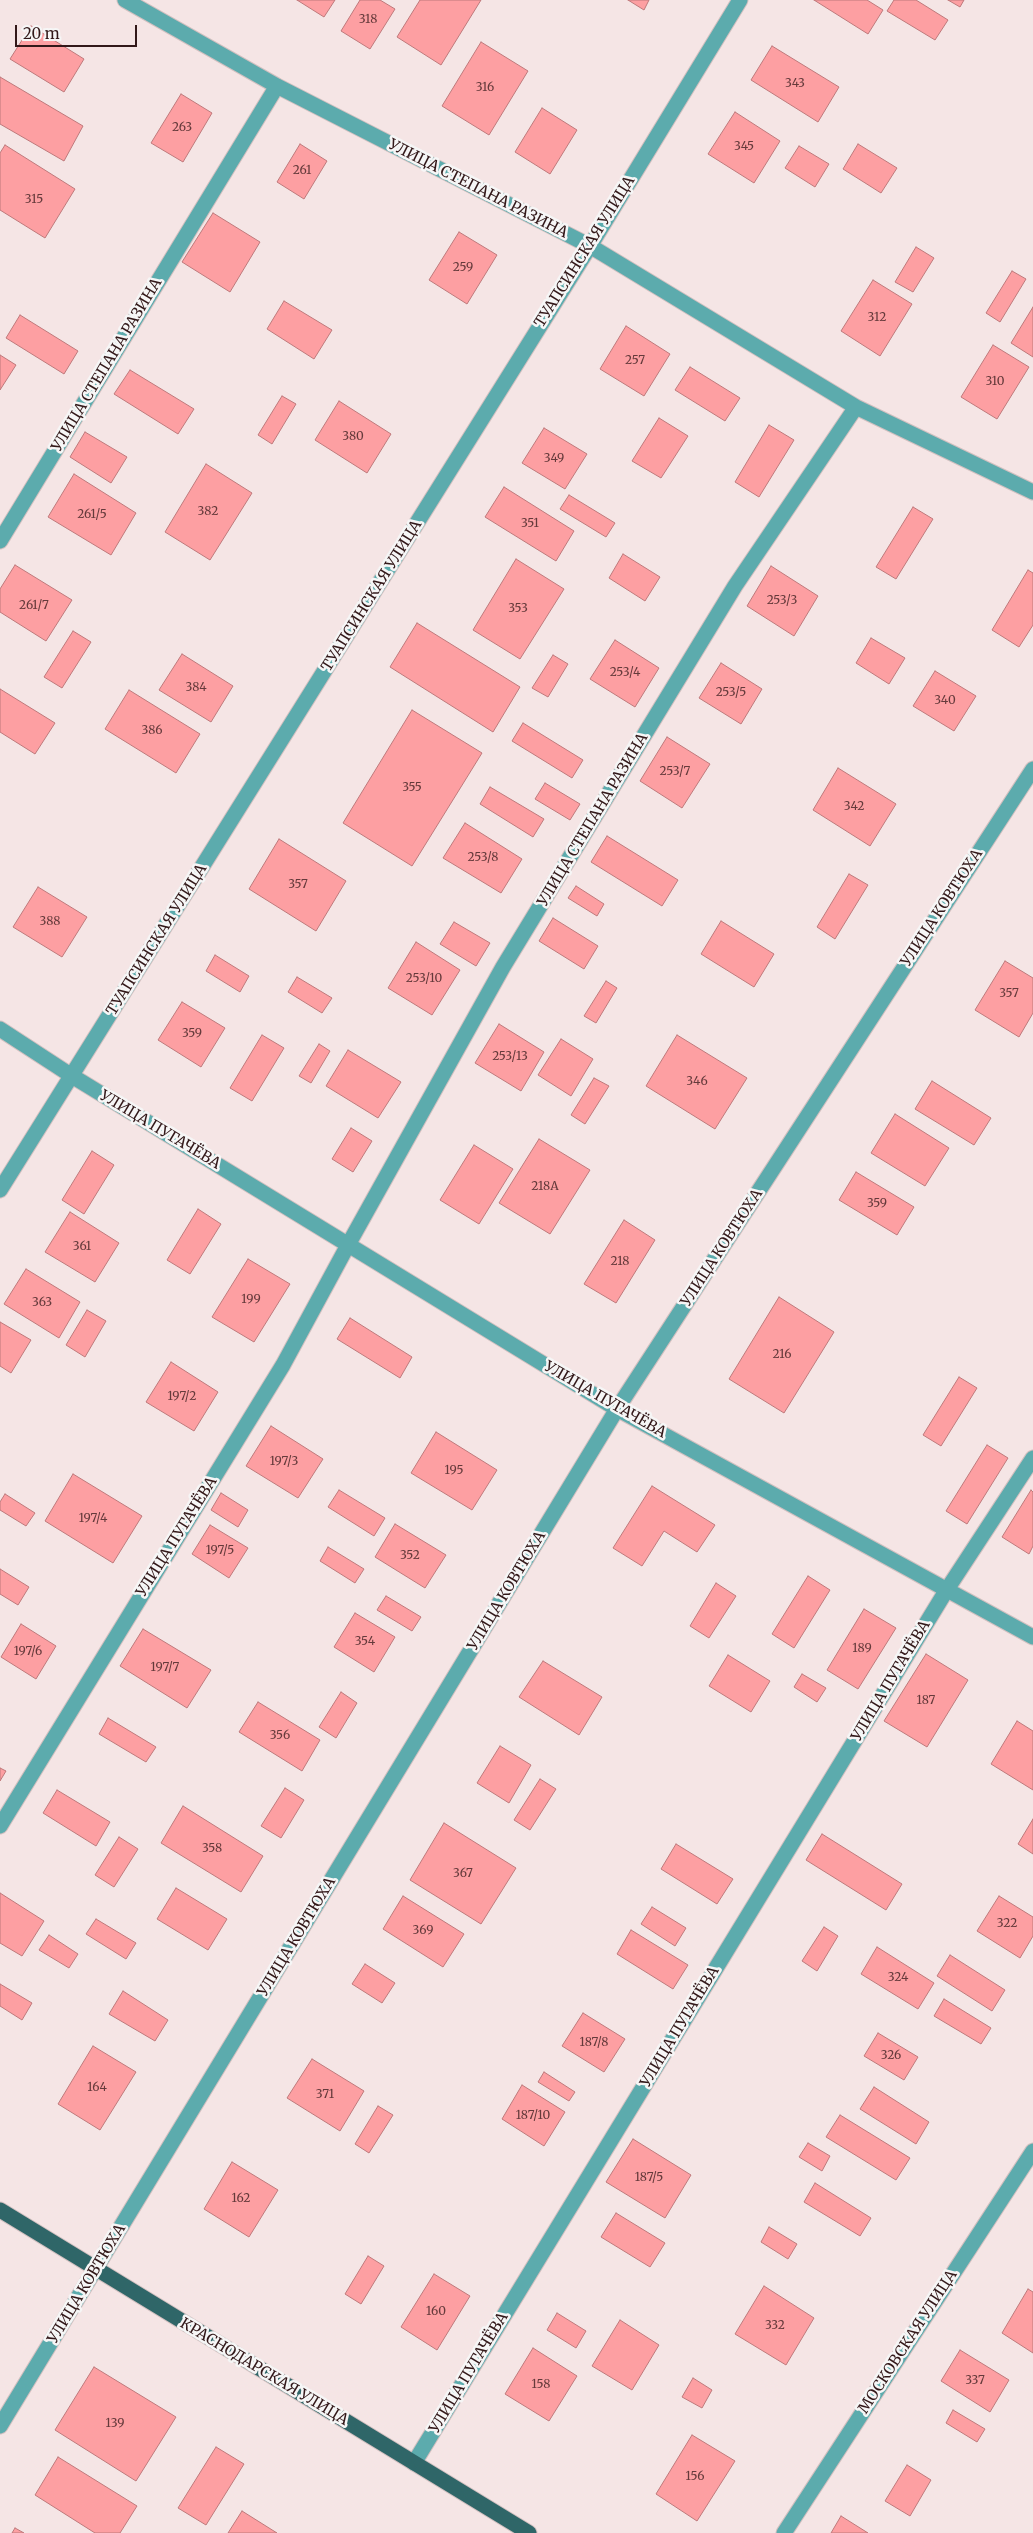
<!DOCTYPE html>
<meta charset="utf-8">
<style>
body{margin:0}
#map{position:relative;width:1033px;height:2533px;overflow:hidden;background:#f5e5e5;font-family:Merriweather,serif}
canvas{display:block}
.scale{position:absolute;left:15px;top:25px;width:122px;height:22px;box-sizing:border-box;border:2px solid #321819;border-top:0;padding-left:6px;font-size:15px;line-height:18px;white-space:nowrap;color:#321819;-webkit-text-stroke:4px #f6f6f6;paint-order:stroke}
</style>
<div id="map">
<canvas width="1033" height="2533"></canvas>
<div class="scale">20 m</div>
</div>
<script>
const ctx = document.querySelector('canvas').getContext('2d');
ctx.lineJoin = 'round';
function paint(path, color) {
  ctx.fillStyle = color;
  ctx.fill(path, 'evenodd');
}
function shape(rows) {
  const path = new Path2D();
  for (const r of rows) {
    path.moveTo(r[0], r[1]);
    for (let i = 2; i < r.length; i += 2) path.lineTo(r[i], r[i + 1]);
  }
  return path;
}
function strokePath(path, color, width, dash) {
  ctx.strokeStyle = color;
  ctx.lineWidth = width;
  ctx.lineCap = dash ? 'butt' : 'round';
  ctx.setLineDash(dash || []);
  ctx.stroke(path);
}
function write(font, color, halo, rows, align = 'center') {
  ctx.font = font + ' Merriweather,serif';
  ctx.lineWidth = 5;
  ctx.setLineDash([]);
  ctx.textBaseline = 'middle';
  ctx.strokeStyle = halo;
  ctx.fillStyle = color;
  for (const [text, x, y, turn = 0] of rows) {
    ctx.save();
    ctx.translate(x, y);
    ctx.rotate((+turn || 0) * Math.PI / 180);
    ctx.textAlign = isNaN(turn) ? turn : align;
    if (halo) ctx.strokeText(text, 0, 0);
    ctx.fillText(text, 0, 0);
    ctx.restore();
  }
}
const building = shape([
 [297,0,335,0,324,17,297,0],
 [360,0,380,0,395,9,370,49,341,31,360,0],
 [420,0,481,0,441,65,397,37,420,0],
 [628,0,649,0,644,10,628,0],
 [814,0,867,0,883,10,868,34,814,0],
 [894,0,916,0,948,20,935,40,887,11,894,0],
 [948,0,964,0,960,7,948,0],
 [31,26,84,59,64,92,10,59,31,26],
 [481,42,528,71,489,135,442,106,481,42],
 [772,46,839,87,818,122,751,80,772,46],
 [0,77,83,126,64,161,0,124,0,77],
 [181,94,212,113,183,162,151,143,181,94],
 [542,108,577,130,550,174,515,152,542,108],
 [735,112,780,141,754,183,708,154,735,112],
 [300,144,327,161,304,199,277,182,300,144],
 [858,144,897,168,881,193,843,169,858,144],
 [5,145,75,189,45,238,0,210,0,153,5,145],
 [799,146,829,164,815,187,785,168,799,146],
 [213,213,260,242,230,292,182,262,213,213],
 [459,232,497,255,467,304,429,280,459,232],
 [916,247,934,258,913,292,895,282,916,247],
 [1012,271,1026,279,1000,322,986,313,1012,271],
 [873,280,912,304,880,356,841,331,873,280],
 [284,301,332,330,314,359,267,329,284,301],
 [1033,307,1033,357,1011,343,1033,307],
 [20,315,78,351,64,374,6,338,20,315],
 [626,326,670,354,644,396,600,369,626,326],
 [993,345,1029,367,997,419,961,397,993,345],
 [0,355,16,365,0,390,0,355],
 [690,367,740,398,725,421,675,390,690,367],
 [130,370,194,409,178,434,114,394,130,370],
 [282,396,296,404,272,444,258,435,282,396],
 [339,401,391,434,367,473,315,440,339,401],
 [659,418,688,436,661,478,632,461,659,418],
 [769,425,794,440,759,497,735,482,769,425],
 [544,428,587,454,565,489,522,463,544,428],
 [85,432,127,457,111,483,70,457,85,432],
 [206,464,252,493,210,560,165,532,206,464],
 [74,474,136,513,111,555,48,517,74,474],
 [504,487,574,531,556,561,485,517,504,487],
 [569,495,615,523,606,537,560,509,569,495],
 [913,507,933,519,896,579,876,567,913,507],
 [623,554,660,577,645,601,609,578,623,554],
 [516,559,564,589,520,659,473,630,516,559],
 [15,565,72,600,46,641,0,612,0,589,15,565],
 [771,566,818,596,794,636,747,606,771,566],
 [1028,570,1033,573,1033,625,1019,647,992,630,1028,570],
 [417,623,520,687,493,732,390,667,417,623],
 [73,631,91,642,62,688,44,677,73,631],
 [871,638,905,658,889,684,856,663,871,638],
 [615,640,659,668,635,707,590,679,615,640],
 [182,654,233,686,211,722,159,690,182,654],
 [553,655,568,664,548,697,532,688,553,655],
 [721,663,762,689,741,724,699,698,721,663],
 [935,671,976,696,954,731,913,706,935,671],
 [0,689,55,723,35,754,0,732,0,689],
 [129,690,200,734,176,773,105,729,129,690],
 [412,710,482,753,412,866,343,823,412,710],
 [523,723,583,760,572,778,512,741,523,723],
 [667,737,710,764,682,808,640,781,667,737],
 [838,768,896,804,870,846,813,810,838,768],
 [545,783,580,804,570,820,535,799,545,783],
 [490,787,544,819,533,837,480,804,490,787],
 [465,823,522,859,501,893,443,858,465,823],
 [607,836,678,880,662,906,591,862,607,836],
 [279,839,346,881,316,931,249,889,279,839],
 [849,874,868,885,835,939,817,927,849,874],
 [576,886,604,904,597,916,568,898,576,886],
 [38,887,87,917,62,957,13,927,38,887],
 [553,918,598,946,584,969,539,941,553,918],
 [721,921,774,954,754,987,701,954,721,921],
 [454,922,490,943,476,966,440,944,454,922],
 [416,942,460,970,432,1015,388,988,416,942],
 [215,955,249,976,240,992,206,971,215,955],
 [1005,961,1033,978,1033,1013,1019,1037,975,1010,1005,961],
 [297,977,332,998,322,1013,288,992,297,977],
 [606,981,617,988,596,1023,584,1016,606,981],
 [182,1002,225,1028,201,1067,158,1040,182,1002],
 [499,1024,544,1052,521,1091,475,1063,499,1024],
 [262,1035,284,1048,252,1101,230,1088,262,1035],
 [677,1035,747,1078,715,1129,646,1086,677,1035],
 [561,1039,593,1059,571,1096,538,1075,561,1039],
 [319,1044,330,1051,311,1083,299,1076,319,1044],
 [348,1050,401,1082,378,1118,326,1086,348,1050],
 [594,1078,609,1086,585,1124,571,1115,594,1078],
 [932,1081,991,1118,974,1145,915,1109,932,1081],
 [895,1114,949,1148,925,1186,871,1153,895,1114],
 [351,1128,372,1141,353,1172,332,1159,351,1128],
 [539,1139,590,1170,550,1234,499,1203,539,1139],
 [474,1145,513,1169,479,1224,440,1200,474,1145],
 [92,1151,114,1165,84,1214,62,1200,92,1151],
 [856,1172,914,1207,897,1235,839,1200,856,1172],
 [198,1209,221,1224,190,1274,167,1260,198,1209],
 [70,1212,119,1243,95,1282,45,1252,70,1212],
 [624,1220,655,1240,616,1303,584,1284,624,1220],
 [248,1259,290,1284,254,1342,212,1317,248,1259],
 [26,1269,80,1302,59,1338,4,1304,26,1269],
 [779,1297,834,1332,784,1413,729,1379,779,1297],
 [87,1310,106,1321,85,1357,66,1345,87,1310],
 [350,1318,412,1357,400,1378,337,1339,350,1318],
 [0,1322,31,1340,11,1373,0,1366,0,1322],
 [171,1362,218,1392,194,1431,146,1402,171,1362],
 [959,1377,977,1388,941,1446,923,1435,959,1377],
 [271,1426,323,1459,298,1498,246,1466,271,1426],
 [436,1432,497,1470,472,1510,411,1473,436,1432],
 [987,1445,1008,1458,967,1524,946,1511,987,1445],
 [73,1474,142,1516,113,1563,45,1521,73,1474],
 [652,1486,715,1525,697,1552,664,1531,642,1566,613,1548,652,1486],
 [339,1490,385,1518,374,1536,328,1507,339,1490],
 [1031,1490,1033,1492,1033,1546,1029,1554,1002,1537,1031,1490],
 [221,1493,248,1510,238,1527,211,1510,221,1493],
 [5,1494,35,1513,26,1526,0,1510,0,1502,5,1494],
 [395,1524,446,1555,425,1588,375,1557,395,1524],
 [210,1525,248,1548,229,1578,192,1554,210,1525],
 [328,1547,364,1569,355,1583,320,1561,328,1547],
 [0,1569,29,1587,18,1605,0,1594,0,1569],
 [808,1576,830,1590,794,1648,772,1634,808,1576],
 [716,1583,736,1596,709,1638,690,1626,716,1583],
 [386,1596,421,1617,412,1631,377,1610,386,1596],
 [864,1609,896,1628,858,1689,827,1670,864,1609],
 [355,1613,395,1637,374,1672,334,1647,355,1613],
 [21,1624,56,1646,36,1679,1,1657,21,1624],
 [143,1629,211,1670,187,1708,120,1666,143,1629],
 [926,1654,968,1680,927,1747,884,1721,926,1654],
 [728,1655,770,1681,751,1712,709,1686,728,1655],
 [543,1661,602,1697,579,1735,519,1697,543,1661],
 [802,1674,826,1688,817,1702,794,1687,802,1674],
 [341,1692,357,1703,336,1738,319,1727,341,1692],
 [258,1702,320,1740,302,1771,239,1732,258,1702],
 [108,1718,156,1747,146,1762,99,1734,108,1718],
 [1017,1721,1033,1731,1033,1790,991,1764,1017,1721],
 [500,1746,531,1765,509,1803,477,1783,500,1746],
 [0,1768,6,1771,0,1781,0,1768],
 [540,1779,556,1789,530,1830,514,1820,540,1779],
 [285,1788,304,1800,281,1838,261,1826,285,1788],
 [57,1790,110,1822,96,1846,43,1813,57,1790],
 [183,1806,263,1856,241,1892,161,1843,183,1806],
 [1033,1819,1033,1854,1018,1844,1033,1819],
 [444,1823,516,1868,481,1924,410,1880,444,1823],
 [822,1834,902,1884,886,1910,806,1860,822,1834],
 [119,1837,138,1849,114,1887,95,1875,119,1837],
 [676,1844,733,1879,717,1904,661,1869,676,1844],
 [176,1888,227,1919,208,1950,157,1919,176,1888],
 [0,1893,44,1921,22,1956,0,1943,0,1893],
 [403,1896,464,1934,443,1967,383,1929,403,1896],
 [999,1896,1033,1917,1033,1936,1020,1958,977,1931,999,1896],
 [652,1907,686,1928,675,1946,641,1924,652,1907],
 [96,1919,136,1943,126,1959,86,1934,96,1919],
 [824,1927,838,1936,817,1971,802,1961,824,1927],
 [631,1930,688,1965,673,1989,617,1954,631,1930],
 [49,1935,78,1954,69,1968,39,1950,49,1935],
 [877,1947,934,1983,918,2009,861,1974,877,1947],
 [950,1955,1005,1990,992,2011,937,1976,950,1955],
 [365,1964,395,1983,382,2003,352,1984,365,1964],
 [0,1984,32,2003,22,2020,0,2006,0,1984],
 [123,1991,168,2020,155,2041,109,2014,123,1991],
 [944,1999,991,2028,981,2044,934,2016,944,1999],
 [583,2013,625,2039,604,2072,562,2046,583,2013],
 [878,2033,918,2057,904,2080,864,2056,878,2033],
 [93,2046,136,2072,100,2130,58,2104,93,2046],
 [312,2059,364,2091,340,2131,287,2098,312,2059],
 [544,2072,575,2092,569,2101,538,2082,544,2072],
 [522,2085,565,2112,544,2146,502,2119,522,2085],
 [874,2087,929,2122,916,2144,860,2109,874,2087],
 [378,2106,393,2115,369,2153,355,2144,378,2106],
 [840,2115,910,2158,896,2180,826,2137,840,2115],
 [633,2139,691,2175,665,2218,606,2182,633,2139],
 [808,2143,830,2156,822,2171,799,2157,808,2143],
 [232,2162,278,2190,249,2237,204,2209,232,2162],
 [815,2183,871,2218,860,2236,804,2202,815,2183],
 [616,2213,665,2243,650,2267,601,2237,616,2213],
 [769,2227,797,2244,788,2259,761,2242,769,2227],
 [368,2256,384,2266,361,2304,345,2294,368,2256],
 [434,2274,470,2296,437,2350,401,2327,434,2274],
 [764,2286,814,2318,786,2365,735,2334,764,2286],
 [1028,2289,1033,2292,1033,2353,1002,2333,1028,2289],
 [557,2313,586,2331,576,2348,547,2330,557,2313],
 [620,2320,659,2345,632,2390,592,2366,620,2320],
 [533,2348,577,2376,549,2421,505,2394,533,2348],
 [960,2350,1009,2380,990,2412,941,2381,960,2350],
 [94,2367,176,2417,136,2481,55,2430,94,2367],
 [693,2378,712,2390,702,2408,682,2397,693,2378],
 [953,2410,985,2429,977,2442,946,2423,953,2410],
 [692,2435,735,2461,697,2521,656,2494,692,2435],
 [216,2447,244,2464,206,2525,178,2508,216,2447],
 [58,2457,137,2506,120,2533,95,2533,35,2495,58,2457],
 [907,2465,931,2480,910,2516,885,2501,907,2465],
 [242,2511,277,2533,228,2533,242,2511],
 [841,2516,868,2533,831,2533,841,2516],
 [15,2528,24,2533,12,2533,15,2528]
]);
const minor = shape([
 [125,0,277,86,590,246,856,407,1033,492],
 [0,541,277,86],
 [0,1029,72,1076,617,1409,1033,1637],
 [0,1190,590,246,740,0],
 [0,1826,283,1365,348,1245,503,967,735,586,856,407],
 [0,2426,617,1409,1033,769],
 [414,2463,946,1591,1033,1458],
 [784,2533,1033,2151]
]);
const major = shape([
 [0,2210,529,2533]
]);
const numberNames = [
 ["318",368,20],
 ["343",795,84],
 ["316",485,88],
 ["263",182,128],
 ["345",744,147],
 ["261",302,171],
 ["315",34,200],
 ["259",463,268],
 ["312",877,318],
 ["257",635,361],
 ["310",995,382],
 ["380",353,437],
 ["349",554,459],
 ["382",208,512],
 ["261/5",92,515],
 ["351",530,524],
 ["253/3",782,601],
 ["261/7",34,606],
 ["353",518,609],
 ["253/4",625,673],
 ["384",196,688],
 ["253/5",731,693],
 ["340",945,701],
 ["386",152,731],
 ["253/7",675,772],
 ["355",412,788],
 ["342",854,807],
 ["253/8",483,858],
 ["357",298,885],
 ["388",50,922],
 ["253/10",424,979],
 ["357",1009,994],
 ["359",192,1034],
 ["253/13",510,1057],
 ["346",697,1082],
 ["218А",545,1187],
 ["359",877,1204],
 ["361",82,1247],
 ["218",620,1262],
 ["199",251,1300],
 ["363",42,1303],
 ["216",782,1355],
 ["197/2",182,1397],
 ["197/3",284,1462],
 ["195",454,1471],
 ["197/4",93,1519],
 ["197/5",220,1551],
 ["352",410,1556],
 ["354",365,1642],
 ["189",862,1649],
 ["197/6",28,1652],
 ["197/7",165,1668],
 ["187",926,1701],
 ["356",280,1736],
 ["358",212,1849],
 ["367",463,1874],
 ["322",1007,1924],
 ["369",423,1931],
 ["324",898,1978],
 ["187/8",594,2043],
 ["326",891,2056],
 ["164",97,2088],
 ["371",325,2095],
 ["187/10",533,2116],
 ["187/5",649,2178],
 ["162",241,2199],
 ["160",436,2312],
 ["332",775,2326],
 ["337",975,2381],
 ["158",541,2385],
 ["139",115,2424],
 ["156",695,2477]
];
const streetNames = [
 ["УЛИЦА СТЕПАНА РАЗИНА",478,189,27],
 ["ТУАПСИНСКАЯ УЛИЦА",585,252,-58],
 ["УЛИЦА СТЕПАНА РАЗИНА",107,365,-59],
 ["ТУАПСИНСКАЯ УЛИЦА",372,596,-58],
 ["УЛИЦА СТЕПАНА РАЗИНА",593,820,-59],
 ["УЛИЦА КОВТЮХА",942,908,-57],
 ["ТУАПСИНСКАЯ УЛИЦА",157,940,-58],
 ["УЛИЦА ПУГАЧЁВА",160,1130,31],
 ["УЛИЦА КОВТЮХА",722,1248,-57],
 ["УЛИЦА ПУГАЧЁВА",605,1400,30],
 ["УЛИЦА ПУГАЧЁВА",177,1537,-58],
 ["УЛИЦА КОВТЮХА",507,1591,-59],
 ["УЛИЦА ПУГАЧЁВА",891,1681,-59],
 ["УЛИЦА КОВТЮХА",297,1937,-59],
 ["УЛИЦА ПУГАЧЁВА",680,2027,-59],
 ["УЛИЦА КОВТЮХА",87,2284,-59],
 ["МОСКОВСКАЯ УЛИЦА",908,2342,-57],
 ["КРАСНОДАРСКАЯ УЛИЦА",264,2372,31],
 ["УЛИЦА ПУГАЧЁВА",469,2373,-59]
];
paint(building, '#fd9fa2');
strokePath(building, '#be797b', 1);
strokePath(minor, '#d2c0c0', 17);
strokePath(major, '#d2c0c0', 17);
strokePath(minor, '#5cabad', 15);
strokePath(major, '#2f6668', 15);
write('12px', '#653a3b', null, numberNames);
write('15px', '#321819', '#f6f6f6', streetNames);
</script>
